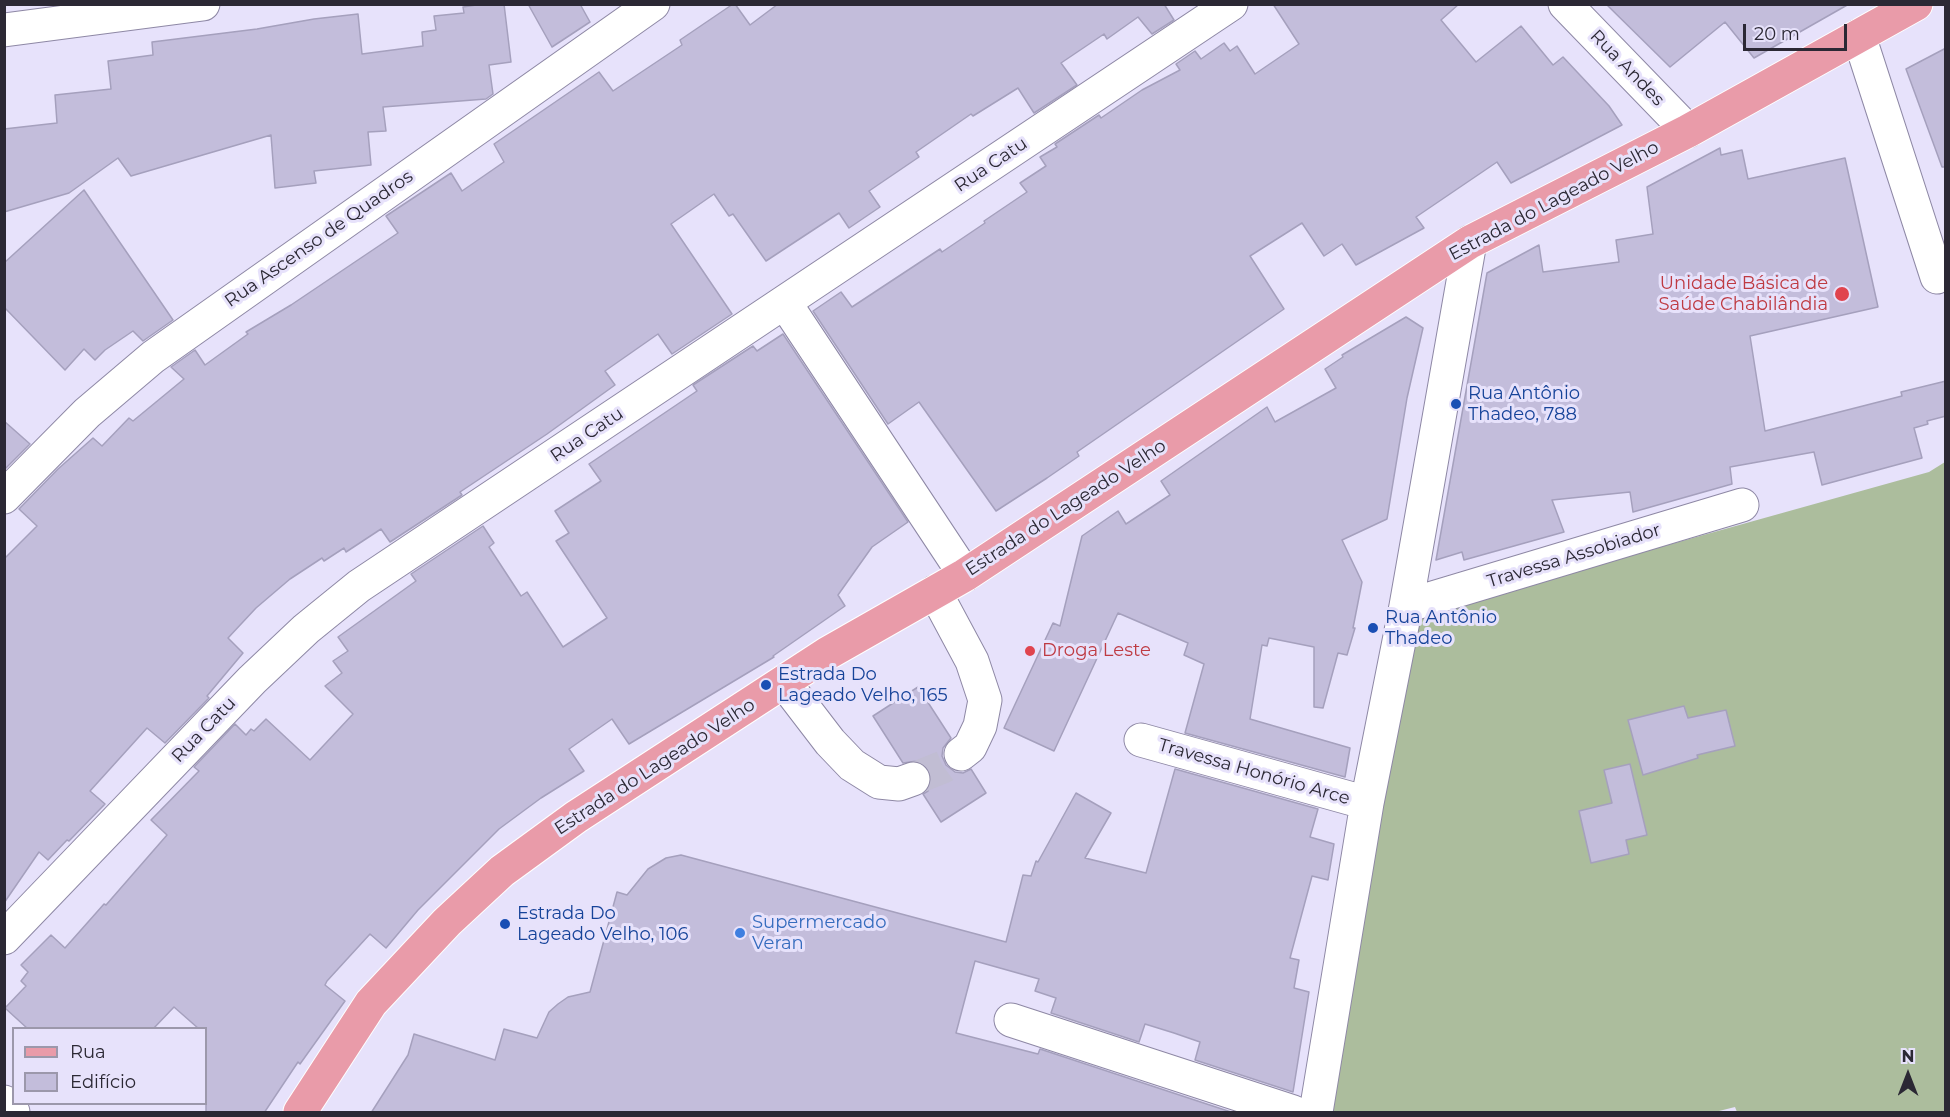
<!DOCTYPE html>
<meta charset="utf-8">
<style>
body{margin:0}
#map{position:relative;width:1950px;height:1117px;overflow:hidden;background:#e7e2fb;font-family:Montserrat,sans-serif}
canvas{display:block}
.frame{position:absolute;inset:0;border:6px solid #2b2834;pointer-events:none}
.legend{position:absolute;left:12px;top:1027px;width:195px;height:78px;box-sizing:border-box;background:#e7e2fb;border:2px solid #9c98ab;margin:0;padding:8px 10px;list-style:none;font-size:18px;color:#2b2834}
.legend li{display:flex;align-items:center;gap:12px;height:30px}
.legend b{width:30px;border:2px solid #9c98ab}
.north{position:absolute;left:1878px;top:1045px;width:60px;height:60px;-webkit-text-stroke:4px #e7e2fb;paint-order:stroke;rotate:0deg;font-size:16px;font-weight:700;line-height:24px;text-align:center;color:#2b2834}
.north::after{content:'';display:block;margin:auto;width:21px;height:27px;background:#2b2834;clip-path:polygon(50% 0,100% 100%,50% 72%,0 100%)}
.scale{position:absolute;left:1743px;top:24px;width:104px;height:27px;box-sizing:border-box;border:3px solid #2b2834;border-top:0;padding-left:8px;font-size:18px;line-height:21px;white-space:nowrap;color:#2b2834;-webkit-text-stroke:4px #e7e2fb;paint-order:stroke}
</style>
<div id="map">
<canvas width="1950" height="1117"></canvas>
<div class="frame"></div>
<ul class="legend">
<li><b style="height:8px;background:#e99ba9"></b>Rua</li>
<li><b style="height:16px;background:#c3bddb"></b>Edifício</li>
</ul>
<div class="north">N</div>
<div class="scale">20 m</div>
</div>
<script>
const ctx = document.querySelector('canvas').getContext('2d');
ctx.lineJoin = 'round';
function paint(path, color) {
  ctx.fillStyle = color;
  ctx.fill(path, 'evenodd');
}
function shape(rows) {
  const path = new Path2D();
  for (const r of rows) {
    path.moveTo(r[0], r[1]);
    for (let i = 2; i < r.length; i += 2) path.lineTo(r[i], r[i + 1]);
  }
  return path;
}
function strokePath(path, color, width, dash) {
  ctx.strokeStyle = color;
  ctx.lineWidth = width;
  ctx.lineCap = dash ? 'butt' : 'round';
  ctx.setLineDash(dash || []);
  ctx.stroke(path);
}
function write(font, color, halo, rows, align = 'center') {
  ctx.font = font + ' Montserrat,sans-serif';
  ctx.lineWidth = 6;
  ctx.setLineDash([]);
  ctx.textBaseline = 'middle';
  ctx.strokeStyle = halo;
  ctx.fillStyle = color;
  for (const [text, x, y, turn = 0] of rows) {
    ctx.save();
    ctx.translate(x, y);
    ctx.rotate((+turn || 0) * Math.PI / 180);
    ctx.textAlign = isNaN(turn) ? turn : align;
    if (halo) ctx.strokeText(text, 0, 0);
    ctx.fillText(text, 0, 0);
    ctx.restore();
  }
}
const forest = shape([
 [1945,462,1945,1112,1737,1112,1735,1107,1715,1112,1325,1112,1417,615,1929,472]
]);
const building = shape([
 [483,4,504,4,511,62,489,65,493,94,486,99,383,107,386,131,368,132,371,165,314,171,316,183,275,188,271,135,131,176,118,158,69,193,4,212,4,129,57,123,55,95,111,89,108,61,153,55,152,42,257,29,314,19,358,14,362,54,423,46,422,32,436,30,434,16,464,13,463,7,483,4],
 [528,4,580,4,590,22,552,47,528,4],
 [733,4,735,4,750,25,778,4,1164,4,1174,20,1152,34,1138,17,1107,39,1104,34,1061,63,1077,85,1034,113,1018,88,973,116,971,114,916,152,919,157,869,191,880,207,849,228,839,213,766,261,733,214,729,216,714,194,671,224,732,314,672,354,658,334,605,371,615,385,547,434,460,492,462,495,390,542,381,529,346,552,344,548,324,561,322,558,290,579,256,608,228,638,243,653,207,696,209,698,165,743,147,728,90,791,105,804,69,841,67,840,48,860,39,852,4,903,4,559,37,526,19,509,58,469,93,438,102,446,129,418,133,421,184,379,171,367,195,350,205,365,248,334,246,332,291,305,398,233,386,216,451,173,462,191,504,162,494,144,599,72,613,91,682,45,680,40,733,4],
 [1273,4,1459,4,1441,20,1476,62,1521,26,1553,65,1563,57,1609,106,1622,125,1511,183,1497,162,1416,217,1424,228,1356,265,1342,244,1324,256,1302,223,1250,256,1284,309,1077,452,1079,456,1047,478,996,511,919,402,888,424,813,311,841,292,852,307,940,249,942,252,985,223,984,221,1027,192,1020,183,1046,166,1040,157,1057,147,1055,144,1099,115,1101,118,1142,90,1180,70,1176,64,1195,51,1201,59,1224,43,1230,51,1237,46,1255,74,1299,44,1273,4],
 [1606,4,1849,4,1754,58,1725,22,1670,67,1606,4],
 [1946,48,1946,167,1942,167,1906,69,1946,48],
 [1720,148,1721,155,1742,150,1748,179,1845,158,1878,307,1750,336,1765,431,1902,396,1901,392,1946,381,1946,416,1927,421,1928,424,1914,428,1922,458,1822,485,1814,452,1730,467,1732,484,1633,512,1630,492,1552,500,1564,532,1464,560,1462,552,1436,560,1487,273,1539,245,1543,272,1619,262,1616,240,1653,234,1647,187,1720,148],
 [84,190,173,320,143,341,133,331,105,350,95,360,84,349,65,370,4,307,4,263,84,190],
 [1406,317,1423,328,1407,398,1387,519,1342,540,1362,582,1353,628,1355,628,1347,655,1338,653,1323,708,1314,707,1314,647,1269,638,1267,646,1262,645,1250,719,1350,748,1345,777,1185,733,1204,664,1184,655,1188,643,1118,613,1054,751,1004,728,1053,623,1060,626,1082,536,1118,511,1126,524,1170,495,1161,481,1267,407,1275,422,1336,388,1325,369,1343,357,1342,355,1406,317],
 [783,334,908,522,872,547,838,595,845,606,773,656,774,657,629,744,612,719,569,749,584,771,541,798,499,829,418,910,386,948,370,934,327,981,325,985,345,1001,300,1064,298,1062,264,1113,206,1113,206,1029,199,1029,174,1007,153,1029,28,1029,5,1008,26,986,21,981,28,972,21,965,51,935,65,948,104,904,106,905,167,835,151,820,199,771,194,767,235,724,246,735,251,729,254,731,266,719,310,760,353,714,325,686,342,673,333,661,348,651,338,637,416,581,411,574,483,526,494,543,489,547,521,596,527,592,563,647,607,618,556,541,569,533,555,511,601,481,589,464,697,391,693,385,753,346,757,351,783,334],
 [4,421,30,444,4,470,4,421],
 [918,687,951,738,943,748,942,756,946,765,955,772,963,773,971,769,986,793,941,822,923,794,928,791,931,783,930,772,925,764,917,761,903,763,873,716,918,687],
 [1684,706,1688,718,1726,710,1735,746,1697,755,1698,758,1643,775,1628,720,1684,706],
 [1630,764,1647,835,1626,840,1629,854,1591,863,1579,811,1612,803,1604,770,1630,764],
 [1175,769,1318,809,1310,837,1334,844,1328,880,1312,876,1290,958,1299,960,1294,988,1309,992,1293,1092,1195,1060,1200,1042,1174,1033,1145,1024,1139,1042,1051,1013,1056,998,1035,991,1039,979,975,961,956,1033,1038,1054,1040,1049,1234,1113,371,1113,408,1055,414,1034,495,1060,504,1029,537,1038,549,1012,558,1004,568,997,590,992,617,892,627,895,648,869,666,858,681,855,1006,942,1023,875,1031,876,1036,861,1038,862,1076,793,1111,813,1085,858,1146,873,1175,769]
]);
const minorTunnel = shape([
 [913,779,943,767,961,754]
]);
const minor = shape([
 [1565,4,1688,131],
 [4,30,203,4],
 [1859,36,1937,277],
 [785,303,965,575],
 [4,497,87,413,153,357,653,4],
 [935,592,972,661,985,700,980,726,970,747,961,754],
 [1406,606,1742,505],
 [784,682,830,742,852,765,879,782,899,784,913,779],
 [1141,740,1367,803],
 [4,938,252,680,306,629,359,586,1231,4],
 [1011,1020,1293,1112],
 [4,1102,13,1112],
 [1316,1112,1367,803,1406,606,1470,242]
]);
const major = shape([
 [300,1112,371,1003,447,922,502,871,576,817,828,653,965,575,1470,242,1688,131,1916,4]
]);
const markers = [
 [1842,294,8,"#e0444e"],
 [1456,404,6,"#1a4fb4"],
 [1373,628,6,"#1a4fb4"],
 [1030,651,6,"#e0444e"],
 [766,685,6,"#1a4fb4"],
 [505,924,6,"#1a4fb4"],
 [740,933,6,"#3f7fe0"]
];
const streetNames = [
 ["Rua Andes",1627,68,46],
 ["Rua Catu",991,165,-34],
 ["Estrada do Lageado Velho",1554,201,-28],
 ["Rua Ascenso de Quadros",319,239,-35],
 ["Rua Catu",587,435,-34],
 ["Estrada do Lageado Velho",1066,508,-33],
 ["Travessa Assobiador",1574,556,-17],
 ["Rua Catu",204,730,-46],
 ["Estrada do Lageado Velho",655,767,-33],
 ["Travessa Honório Arce",1254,772,16]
];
const healthNames = [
 ["Unidade Básica de",1828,284],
 ["Saúde Chabilândia",1828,305],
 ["Droga Leste",1042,651,"left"]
];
const transitNames = [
 ["Rua Antônio",1468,394],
 ["Thadeo, 788",1468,415],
 ["Rua Antônio",1385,618],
 ["Thadeo",1385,639],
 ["Estrada Do",778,675],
 ["Lageado Velho, 165",778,696],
 ["Estrada Do",517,914],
 ["Lageado Velho, 106",517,935]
];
const shopNames = [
 ["Supermercado",752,923],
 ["Veran",752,944]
];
paint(forest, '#acbd9d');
paint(building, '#c3bddb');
strokePath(building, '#a5a0bd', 1.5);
strokePath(minorTunnel, '#c1bdd3', 33, [33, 16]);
strokePath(minor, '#8e88a5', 35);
strokePath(major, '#fff', 35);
strokePath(minor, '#fff', 33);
strokePath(major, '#e99ba9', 33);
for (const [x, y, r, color] of markers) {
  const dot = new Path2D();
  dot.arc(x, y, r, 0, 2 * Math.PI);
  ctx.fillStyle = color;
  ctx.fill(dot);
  strokePath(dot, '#e7e2fb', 2);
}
write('18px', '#2b2834', '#e7e2fb', streetNames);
write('18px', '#be3a42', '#e7e2fb', healthNames, 'right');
write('18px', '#164399', '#e7e2fb', transitNames, 'left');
write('18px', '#366cbe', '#e7e2fb', shopNames, 'left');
</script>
